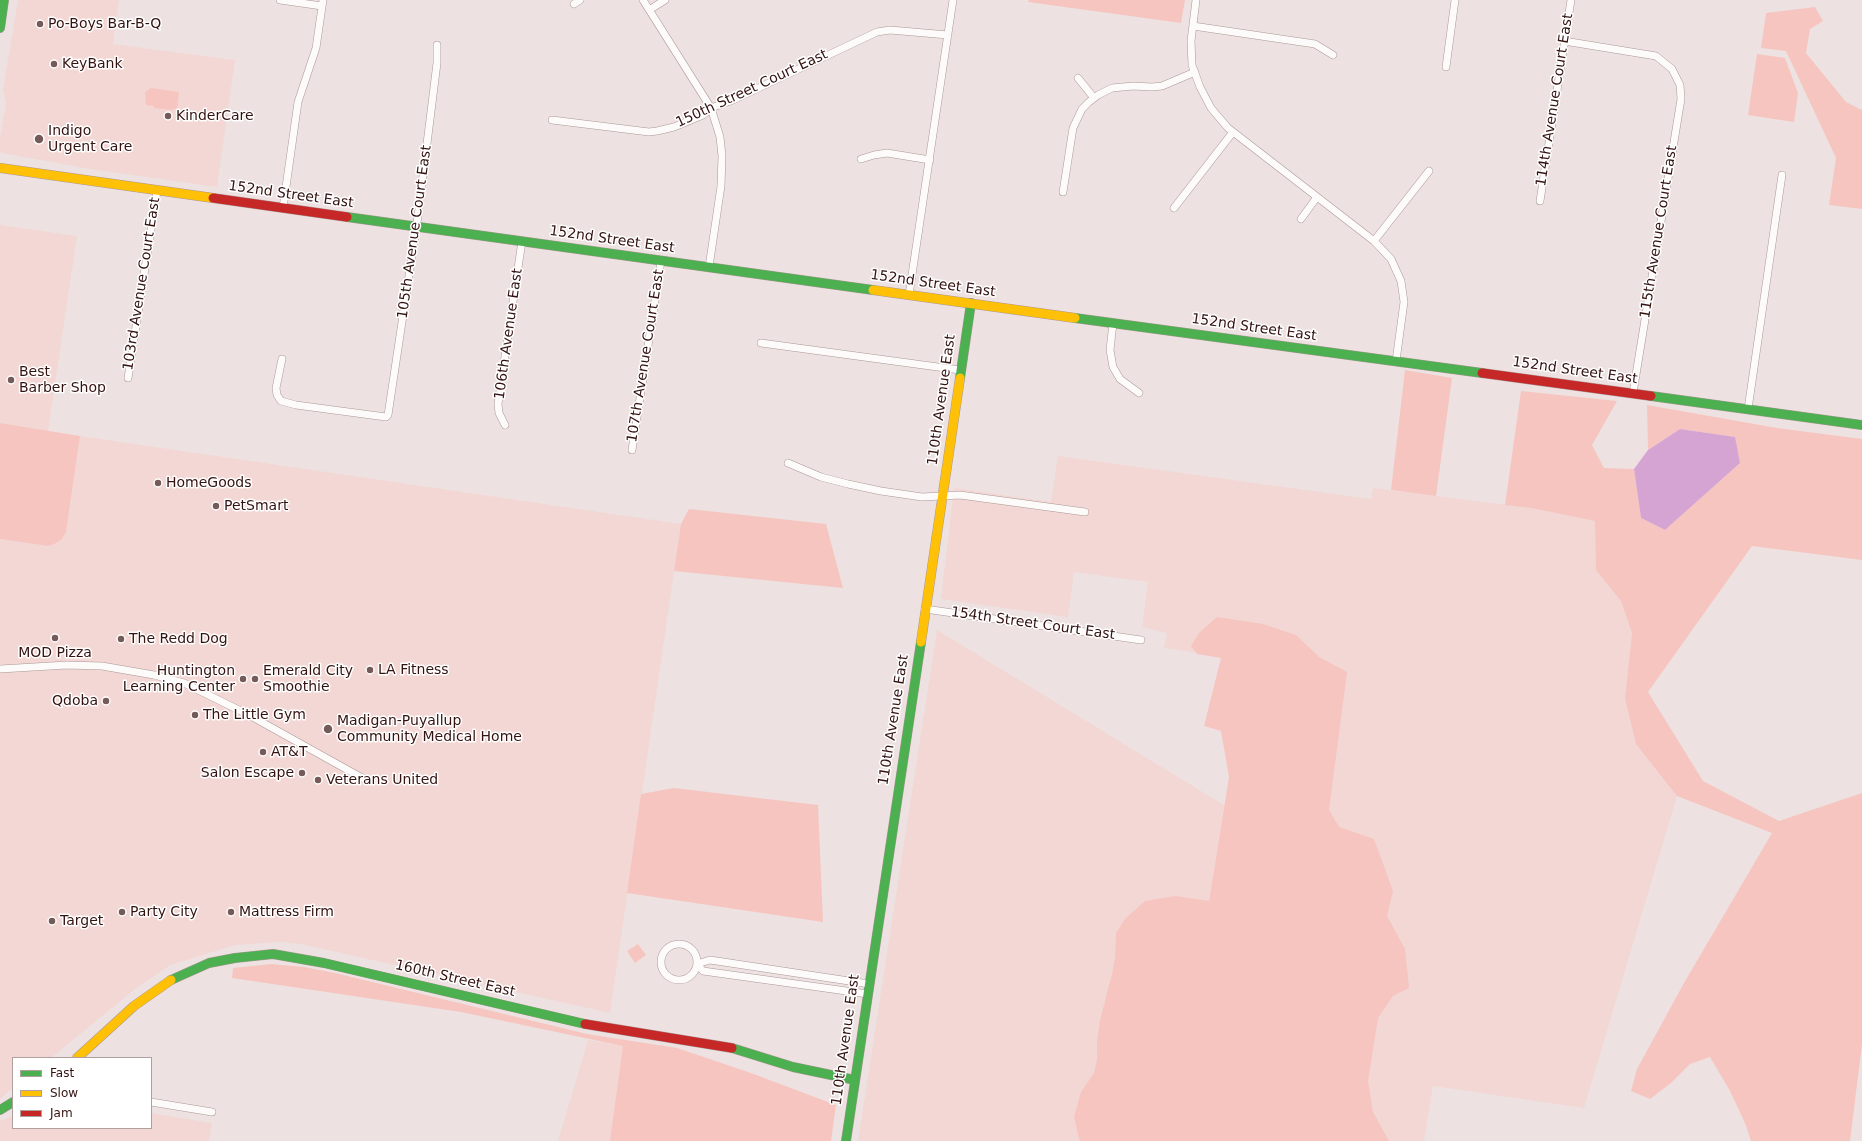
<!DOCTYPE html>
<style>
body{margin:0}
#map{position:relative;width:1862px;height:1141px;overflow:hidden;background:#ede2e1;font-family:"DejaVu Sans",sans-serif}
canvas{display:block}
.legend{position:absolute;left:12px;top:1057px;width:140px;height:72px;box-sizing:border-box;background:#fff;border:1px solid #ada09f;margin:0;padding:5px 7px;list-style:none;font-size:12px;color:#331210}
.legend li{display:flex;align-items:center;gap:8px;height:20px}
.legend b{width:20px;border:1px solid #ada09f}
</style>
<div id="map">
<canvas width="1862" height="1141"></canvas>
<ul class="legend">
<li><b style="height:5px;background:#4caf50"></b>Fast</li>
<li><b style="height:5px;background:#ffc107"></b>Slow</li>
<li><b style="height:5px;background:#c62828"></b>Jam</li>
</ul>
</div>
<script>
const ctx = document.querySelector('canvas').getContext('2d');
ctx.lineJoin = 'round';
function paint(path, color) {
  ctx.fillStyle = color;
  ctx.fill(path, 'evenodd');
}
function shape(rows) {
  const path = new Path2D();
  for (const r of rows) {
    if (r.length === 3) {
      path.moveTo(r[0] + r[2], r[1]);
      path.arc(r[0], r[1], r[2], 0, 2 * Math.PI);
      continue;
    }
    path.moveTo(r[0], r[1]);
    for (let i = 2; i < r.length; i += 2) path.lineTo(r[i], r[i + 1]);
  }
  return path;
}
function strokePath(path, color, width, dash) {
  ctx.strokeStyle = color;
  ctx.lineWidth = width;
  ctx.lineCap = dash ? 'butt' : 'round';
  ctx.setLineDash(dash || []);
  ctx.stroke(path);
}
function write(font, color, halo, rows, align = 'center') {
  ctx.font = font + ' "DejaVu Sans",sans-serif';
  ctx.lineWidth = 3;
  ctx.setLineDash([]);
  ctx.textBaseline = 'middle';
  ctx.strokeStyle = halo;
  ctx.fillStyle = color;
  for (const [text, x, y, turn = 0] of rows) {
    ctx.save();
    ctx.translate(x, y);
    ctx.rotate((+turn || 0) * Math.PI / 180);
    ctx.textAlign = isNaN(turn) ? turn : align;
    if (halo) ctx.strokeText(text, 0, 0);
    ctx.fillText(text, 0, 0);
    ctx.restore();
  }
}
const built = shape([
 [18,0,119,0,113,44,235,60,217,187,90,169,2,153,0,150,0,138,6,103,3,89],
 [0,225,77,236,48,431,0,423],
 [80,436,681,524,610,1013,301,944,281,942,235,945,170,965,135,989,51,1058,13,1058,13,1088,0,1099,0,539,48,546,61,539,66,532],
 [1058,456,1371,499,1373,488,1531,508,1595,521,1632,633,1625,698,1677,796,1584,1108,1433,1086,1424,1141,1346,1141,1245,660,1164,648,1167,633,1142,627,1148,582,1074,572,1068,617,941,599,954,488,1051,502],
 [937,630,1224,805,1175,1119,1315,1141,858,1141],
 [588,1040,624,1046,610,1141,558,1141],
 [151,1113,212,1123,209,1141,0,1141,0,1121,13,1116,13,1128,151,1128]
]);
const green = shape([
 [1029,0,1185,0,1181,23,1028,2],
 [1815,7,1823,21,1810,29,1806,53,1846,102,1862,110,1862,209,1829,205,1836,158,1786,51,1761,48,1766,13],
 [1757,54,1785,58,1798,93,1794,122,1748,115],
 [151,88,179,92,177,109,173,108,173,110,154,108,154,106,146,105,145,92],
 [1405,370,1452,378,1436,496,1391,490],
 [1521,391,1617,401,1592,445,1604,468,1634,469,1641,518,1665,530,1740,463,1734,437,1680,429,1648,450,1647,405,1777,428,1862,439,1862,560,1752,546,1648,692,1703,781,1779,821,1862,793,1862,1044,1850,1141,1751,1141,1745,1123,1730,1091,1710,1057,1690,1064,1671,1083,1650,1099,1631,1091,1637,1069,1684,983,1772,833,1677,796,1636,744,1625,698,1632,633,1621,601,1596,570,1595,521,1531,508,1505,505],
 [0,423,80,436,66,532,61,540,54,544,48,546,0,539],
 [689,509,826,524,843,588,674,571,681,524],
 [1217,617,1263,624,1296,635,1319,657,1347,672,1329,810,1339,827,1374,839,1393,891,1387,916,1405,949,1409,988,1393,996,1378,1018,1368,1081,1373,1112,1389,1141,1080,1141,1079,1138,1074,1117,1081,1092,1094,1073,1097,1060,1097,1042,1100,1021,1112,974,1115,958,1116,933,1125,919,1145,901,1175,896,1209,901,1229,777,1221,731,1204,726,1221,658,1197,654,1191,646,1199,633],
 [674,788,818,805,823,922,627,893,641,794],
 [638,944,646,955,635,963,627,951],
 [271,964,304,967,335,973,587,1034,677,1048,751,1073,836,1105,831,1141,610,1141,623,1046,461,1012,232,978,233,968]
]);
const water = shape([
 [1680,429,1735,437,1740,463,1665,530,1641,518,1634,469,1648,450]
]);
const street = shape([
 [280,0,322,6],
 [643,0,711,108,720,137,722,156,721,186,709,267],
 [1196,0,1191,41,1192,65,1200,87,1211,108,1228,128,1374,241,1391,259,1401,281,1404,302,1396,361],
 [574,4,580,0],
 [649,10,665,0],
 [1193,26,1315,44,1333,55],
 [1564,41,1656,56,1672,69,1680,85,1681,99,1633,393],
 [1446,67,1455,0],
 [1078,78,1094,98],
 [552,120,649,132,657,131,674,127,703,115,711,108,733,100,877,32,890,30,948,35],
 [861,159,874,155,887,153,930,160],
 [1063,192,1073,128,1082,109,1089,102,1098,95,1112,88,1133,86,1152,87,1162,86,1195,72],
 [1540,201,1571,0],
 [283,208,298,102,316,48,323,0],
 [1174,208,1233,132],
 [1301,219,1317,197],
 [1374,241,1429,171],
 [909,295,953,0],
 [1113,323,1110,350,1113,367,1120,379,1139,393],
 [761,343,960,370],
 [282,359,276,388,277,395,281,401,296,405,386,417,388,415,418,216,437,63,437,45],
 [128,378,157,191],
 [1748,409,1782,175],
 [505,425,499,413,498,404,522,241],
 [632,450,661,261],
 [788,463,821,477,848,484,881,491,922,497,960,495,1085,512],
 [925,609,1141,640],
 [0,669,67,665,102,666,154,675,184,683,249,715,364,779],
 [679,962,18],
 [868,994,703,971,697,964,710,960,869,984],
 [151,1102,212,1112]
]);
const fast = shape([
 [0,28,4,0],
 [347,217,873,290],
 [1075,318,1482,373],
 [960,378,971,303],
 [1651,396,1862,425],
 [171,980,209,963,235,958,273,954,324,963,585,1024],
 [732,1048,793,1067,855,1080],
 [0,1110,13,1102],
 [846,1141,921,642]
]);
const slow = shape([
 [0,168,213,198],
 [873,290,1075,318],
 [921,642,960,378],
 [77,1058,134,1006,171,980]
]);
const jam = shape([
 [213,198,347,217],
 [1482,373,1651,396],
 [585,1024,732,1048]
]);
const markers = [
 [40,24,4,"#745b59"],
 [54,64,4,"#745b59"],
 [168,116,4,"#745b59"],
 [39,139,5,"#745b59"],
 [11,380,4,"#745b59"],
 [158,483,4,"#745b59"],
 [216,506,4,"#745b59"],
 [55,638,4,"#745b59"],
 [121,639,4,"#745b59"],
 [370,670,4,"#745b59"],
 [243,679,4,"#745b59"],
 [255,679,4,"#745b59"],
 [106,701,4,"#745b59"],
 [195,715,4,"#745b59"],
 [328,729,5,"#745b59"],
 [263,752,4,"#745b59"],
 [302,773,4,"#745b59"],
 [318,780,4,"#745b59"],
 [122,912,4,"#745b59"],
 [231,912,4,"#745b59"],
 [52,921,4,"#745b59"]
];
const poiNames = [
 ["Po-Boys Bar-B-Q",48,24],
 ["KeyBank",62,64],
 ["KinderCare",176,116],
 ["Indigo",48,131],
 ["Urgent Care",48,147],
 ["Best",19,372],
 ["Barber Shop",19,388],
 ["HomeGoods",166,483],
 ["PetSmart",224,506],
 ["The Redd Dog",129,639],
 ["MOD Pizza",55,653,"center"],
 ["LA Fitness",378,670],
 ["Huntington",235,671,"right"],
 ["Learning Center",235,687,"right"],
 ["Emerald City",263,671],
 ["Smoothie",263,687],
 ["Qdoba",98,701,"right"],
 ["The Little Gym",203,715],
 ["Madigan-Puyallup",337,721],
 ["Community Medical Home",337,737],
 ["AT&T",271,752],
 ["Salon Escape",294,773,"right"],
 ["Veterans United",326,780],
 ["Party City",130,912],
 ["Mattress Firm",239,912],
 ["Target",60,921]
];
const streetNames = [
 ["150th Street Court East",752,89,-25],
 ["114th Avenue Court East",1555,100,-81],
 ["152nd Street East",291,195,8],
 ["105th Avenue Court East",415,232,-82],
 ["115th Avenue Court East",1659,232,-81],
 ["152nd Street East",612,240,8],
 ["103rd Avenue Court East",142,284,-81],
 ["152nd Street East",933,284,8],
 ["152nd Street East",1254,328,8],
 ["106th Avenue East",509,334,-82],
 ["107th Avenue Court East",646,356,-81],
 ["152nd Street East",1575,371,8],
 ["110th Avenue East",942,400,-82],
 ["154th Street Court East",1033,624,8],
 ["110th Avenue East",894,720,-81],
 ["160th Street East",455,979,13],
 ["110th Avenue East",846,1040,-82]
];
paint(built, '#f2d7d4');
paint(green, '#f6c5c0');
paint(water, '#d5a4d2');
strokePath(street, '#ab9796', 8);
strokePath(fast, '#ab9796', 10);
strokePath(slow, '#ab9796', 10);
strokePath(jam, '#ab9796', 10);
strokePath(street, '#fcfbfa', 7);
strokePath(fast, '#4caf50', 9);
strokePath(slow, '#ffc107', 9);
strokePath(jam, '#c62828', 9);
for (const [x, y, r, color] of markers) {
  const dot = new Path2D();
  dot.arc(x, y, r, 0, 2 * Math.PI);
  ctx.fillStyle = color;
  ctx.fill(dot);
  strokePath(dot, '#fff', 1.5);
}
write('14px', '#331210', '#fff', poiNames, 'left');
write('14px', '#331210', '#fff', streetNames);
</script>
